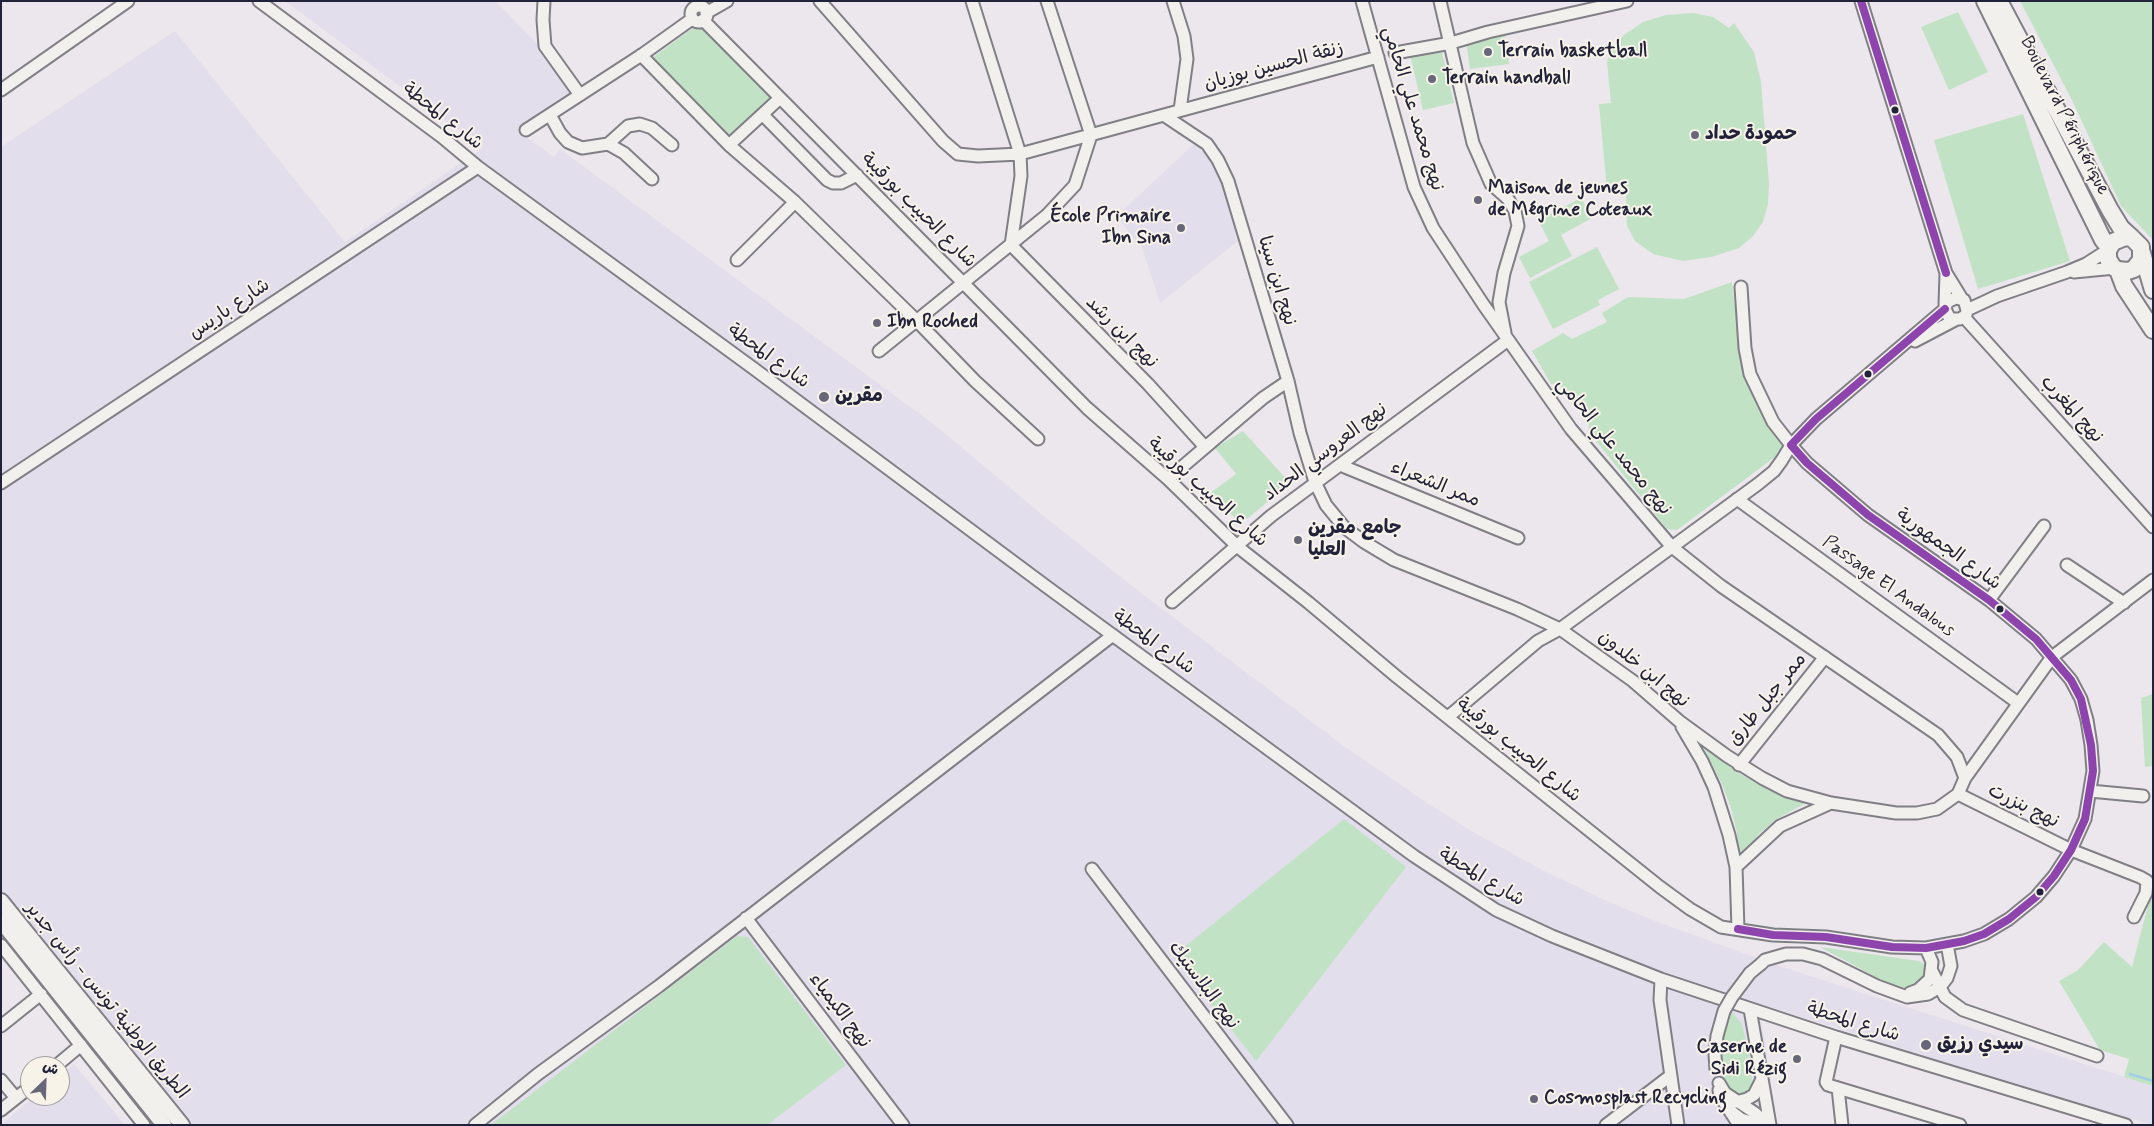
<!DOCTYPE html>
<meta charset="utf-8">
<style>
body{margin:0}
#map{position:relative;width:2154px;height:1126px;overflow:hidden;background:#ebe7ec;font-family:Mynerve,"Playpen Sans Arabic",sans-serif}
canvas{display:block}
.frame{position:absolute;inset:0;border:2px solid #22223b;pointer-events:none}
.north{position:absolute;left:20px;top:1056px;width:50px;height:50px;box-sizing:border-box;background:#f7f3e8;border:1px solid #a29fa3;border-radius:50%;rotate:24deg;font-size:14px;font-weight:700;line-height:20px;text-align:center;color:#22223b}
.north::after{content:'';display:block;margin:auto;width:18px;height:22px;background:#686779;clip-path:polygon(50% 0,100% 100%,50% 72%,0 100%)}
</style>
<div id="map">
<canvas width="2154" height="1126"></canvas>
<div class="frame"></div>
<div class="north">ش</div>
</div>
<script>
const ctx = document.querySelector('canvas').getContext('2d');
ctx.lineJoin = 'round';
function paint(path, color) {
  ctx.fillStyle = color;
  ctx.fill(path, 'evenodd');
}
function shape(rows) {
  const path = new Path2D();
  for (const r of rows) {
    if (r.length === 3) {
      path.moveTo(r[0] + r[2], r[1]);
      path.arc(r[0], r[1], r[2], 0, 2 * Math.PI);
      continue;
    }
    path.moveTo(r[0], r[1]);
    for (let i = 2; i < r.length; i += 2) path.lineTo(r[i], r[i + 1]);
  }
  return path;
}
function strokePath(path, color, width, dash) {
  ctx.strokeStyle = color;
  ctx.lineWidth = width;
  ctx.lineCap = dash ? 'butt' : 'round';
  ctx.setLineDash(dash || []);
  ctx.stroke(path);
}
function write(font, color, halo, rows, align = 'center') {
  ctx.font = font + ' Mynerve,"Playpen Sans Arabic",sans-serif';
  ctx.lineWidth = 4;
  ctx.setLineDash([]);
  ctx.textBaseline = 'middle';
  ctx.strokeStyle = halo;
  ctx.fillStyle = color;
  for (const [text, x, y, turn = 0] of rows) {
    ctx.save();
    ctx.translate(x, y);
    ctx.rotate((+turn || 0) * Math.PI / 180);
    ctx.textAlign = isNaN(turn) ? turn : align;
    if (halo) ctx.strokeText(text, 0, 0);
    ctx.fillText(text, 0, 0);
    ctx.restore();
  }
}
const built = shape([
 [285,1,495,1,581,88,520,133,554,157,560,149,936,426,1041,514,1141,593,1341,744,1427,803,1475,833,1546,872,1609,902,1655,921,1779,966,2153,1086,2153,1125,2014,1084,1767,1006,1761,1019,1777,1125,190,1125,1,892,1,147,175,31,345,242,483,148],
 [1198,140,1217,168,1238,241,1160,303,1143,250,1117,216],
 [74,1064,125,1125,1,1125,35,1096,60,1096,60,1075]
]);
const green = shape([
 [2020,1,2153,1,2153,240,2121,206,2072,100],
 [1958,12,1988,72,1949,90,1921,27],
 [1694,13,1713,17,1729,28,1734,23,1754,52,1761,82,1769,184,1768,204,1763,222,1753,236,1739,248,1711,257,1683,261,1653,254,1635,241,1627,226,1626,187,1607,190,1599,104,1611,103,1607,61,1613,48,1624,35,1643,22,1666,15],
 [693,28,708,31,773,98,735,143,649,60],
 [1505,36,1509,64,1470,69,1466,40],
 [1441,48,1454,103,1423,110,1410,55],
 [2023,114,2070,261,1978,289,1934,140],
 [1581,198,1592,218,1561,235,1572,256,1530,278,1519,257,1549,241,1538,220],
 [1597,247,1619,289,1598,300,1600,305,1553,329,1529,282],
 [1732,282,1743,374,1769,425,1787,448,1677,530,1667,529,1588,431,1589,425,1559,384,1551,384,1532,351,1563,333,1572,339,1607,322,1602,313,1628,297,1684,299],
 [1243,431,1290,483,1247,519,1235,518,1209,494,1236,474,1215,448],
 [2153,694,2153,766,2145,767,2141,698],
 [1703,746,1737,772,1758,784,1806,803,1775,820,1759,834,1736,867,1737,833,1731,808,1722,784],
 [1344,819,1406,867,1256,1061,1173,956],
 [2153,886,2153,1086,2124,1077,2129,1059,2100,1050,2059,981,2078,970,2104,942,2132,967],
 [737,936,748,937,846,1065,767,1125,491,1125],
 [1820,947,1919,961,1927,966,1927,978,1910,989,1889,984],
 [1731,1011,1742,1024,1751,1063,1752,1091,1747,1096,1735,1096,1730,1093,1724,1081,1722,1059,1724,1038]
]);
const stream = shape([
 [2130,1074,2153,1081]
]);
const minor = shape([
 [259,1,442,137,478,167,753,368,1047,587,1414,856,1496,910,1552,936,1661,979,1836,1037,2126,1125],
 [544,1,543,20,545,46,580,95],
 [820,1,943,141,958,154,978,156,1020,154,1378,57],
 [972,1,1020,154,1021,176,1011,245,1148,384,1205,447],
 [1173,1,1184,36,1187,59,1180,110],
 [1362,1,1414,187,1433,228,1483,304,1571,429,1672,547,1721,586,1938,735,1957,757,1965,778],
 [1440,1,1473,143,1491,184,1508,199,1515,211,1518,226,1504,273,1499,302,1505,333],
 [1861,1,1946,273],
 [699,14,8],
 [706,13,727,1],
 [703,20,1087,408,1168,479,1238,547,1309,603,1397,677,1660,887,1690,909,1721,927,1773,935,1826,937,1892,947,1926,948,1964,941,1984,934,2009,919,2036,897,2054,876,2071,850,2085,819,2093,771,2091,745,2087,720,2081,699,2071,680,2036,639,1989,600,1868,515,1807,463,1791,445,1816,419,1945,309],
 [1395,53,1451,43,1488,32,1627,1],
 [641,55,729,145,795,202,916,320,975,381,1038,439],
 [1,90,128,1],
 [550,115,560,133,568,142,582,148,608,144,624,153,652,179],
 [763,115,827,180,833,183,841,183,857,175],
 [1165,116,1207,144,1218,160,1228,181,1288,381,1300,433,1315,482,1326,505,1344,527,1364,542,1394,560,1517,609,1560,629,1633,681,1679,721,1727,756,1762,778,1787,791,1831,803,1896,813,1917,813,1937,809,1958,794,1965,778,2052,657,2153,580],
 [526,130,643,54,692,19],
 [608,144,628,126,640,124,652,128,672,145],
 [729,145,780,98],
 [737,260,795,202],
 [2074,272,2115,268],
 [1945,305,1946,273,1962,299],
 [1967,310,1964,300,1956,298,1947,302,1945,309,1950,319,1960,319,1966,315,1967,310,1997,296,2067,272,2086,264,2108,250],
 [1964,317,2153,527],
 [1915,341,1955,320],
 [879,351,1047,215,1075,185,1091,135,1047,1],
 [1340,465,1518,538],
 [1168,479,1263,398,1288,381],
 [1,483,478,167],
 [1737,499,2018,703],
 [2067,565,2124,603],
 [1989,600,2044,526],
 [1172,602,1271,516,1508,340],
 [1448,717,1538,641,1560,629,1758,484,1774,471,1782,460,1791,445,1773,422,1750,374,1745,348,1741,287],
 [1682,727,1702,761,1714,787,1729,835,1736,867,1738,929],
 [1739,765,1825,657],
 [2090,791,2143,796],
 [1958,794,2071,850,2140,877,2147,881,2146,893,2134,917],
 [1736,867,1780,826,1831,803],
 [1092,869,1287,1125],
 [746,918,903,1125],
 [1,945,144,1125],
 [1761,964,1765,960,1786,954,1803,954,1822,959,1877,986,1907,997,1928,994,1940,987,1947,978,1951,966,1947,944],
 [1932,971,1945,997,1963,1010,2097,1056],
 [1661,979,1660,1000,1678,1125],
 [1910,993,1918,990,1930,979,1932,962,1926,948],
 [1750,1009,1770,1125],
 [1,1026,41,994],
 [1836,1037,1826,1082,1828,1085,1838,1088,1842,1125],
 [56,1066,81,1045],
 [1,1080,16,1098],
 [1719,1083,1725,1093,1755,1113,1768,1125],
 [1838,1088,1960,1125],
 [1719,1090,1720,1096,1739,1125],
 [1736,1102,1747,1099,1754,1095,1762,1079],
 [1,1110,30,1087],
 [1732,1112,1741,1119,1759,1125],
 [475,1125,538,1074,659,986,1113,635],
 [1606,1125,1670,1076]
]);
const major = shape([
 [1,901,182,1125],
 [1,921,164,1125]
]);
const highway = shape([
 [1985,1,2103,240,2109,247],
 [1999,1,2110,210,2121,228,2132,238],
 [2142,253,2153,290],
 [2118,270,2128,271,2134,269,2141,260,2141,247,2132,238,2125,237,2113,242,2108,250,2108,259,2113,267,2118,270,2124,286,2153,330]
]);
const minorBridge = shape([
 [1716,1070,1715,1055,1717,1036,1724,1011,1732,997,1750,973,1761,964]
]);
const bus1 = shape([
 [1861,1,1946,273],
 [1738,929,1773,935,1826,937,1892,947,1926,948,1964,941,1984,934,2009,919,2036,897,2054,876,2071,850,2085,819,2093,771,2091,745,2081,699,2071,680,2036,639,1989,600,1868,515,1807,463,1791,445,1816,419,1945,309]
]);
const markers = [
 [1488,52,5,"#686779"],
 [1432,79,5,"#686779"],
 [1895,110,4.5,"#22223b"],
 [1695,135,5,"#686779"],
 [1478,200,5,"#686779"],
 [1181,228,5,"#686779"],
 [877,323,5,"#686779"],
 [1868,374,4.5,"#22223b"],
 [824,397,6,"#686779"],
 [1298,540,5,"#686779"],
 [2000,609,4.5,"#22223b"],
 [2040,892,4.5,"#22223b"],
 [1926,1045,6,"#686779"],
 [1797,1059,5,"#686779"],
 [1534,1099,5,"#686779"]
];
const poiNames = [
 ["Terrain basketball",1498,52],
 ["Terrain handball",1442,79],
 ["حمودة حداد",1705,135],
 ["Maison de jeunes",1488,189],
 ["de Mégrine Coteaux",1488,211],
 ["École Primaire",1171,217,"right"],
 ["Ibn Sina",1171,239,"right"],
 ["Ibn Roched",887,323],
 ["مقرين",835,397],
 ["جامع مقرين",1308,529],
 ["العليا",1308,551],
 ["سيدي رزيق",1937,1045],
 ["Caserne de",1787,1048,"right"],
 ["Sidi Rézig",1787,1070,"right"],
 ["Cosmosplast Recycling",1544,1099]
];
const streetNames = [
 ["زنقة الحسين بوزيان",1274,67,-15],
 ["نهج محمد علي الحامي",1412,109,73],
 ["Boulevard Périphérique",2064,116,63],
 ["شارع المحطة",442,117,38],
 ["شارع الحبيب بورقيبة",918,211,45],
 ["نهج ابن سينا",1276,281,73],
 ["شارع باريس",230,310,-34],
 ["نهج ابن رشد",1121,333,45],
 ["شارع المحطة",768,357,36],
 ["نهج المغرب",2071,410,48],
 ["نهج محمد علي الحامي",1613,447,51],
 ["نهج العروسي الحداد",1326,453,-37],
 ["ممر الشعراء",1435,485,22],
 ["شارع الحبيب بورقيبة",1207,493,42],
 ["شارع الجمهورية",1948,550,36],
 ["Passage El Andalous",1888,587,36],
 ["شارع المحطة",1153,643,36],
 ["نهج ابن خلدون",1643,670,39],
 ["ممر جبل طارق",1768,700,-51],
 ["شارع الحبيب بورقيبة",1518,751,39],
 ["نهج بنزرت",2023,807,26],
 ["شارع المحطة",1481,878,31],
 ["نهج البلاستيك",1203,986,53],
 ["الطريق الوطنية تونس - رأس جدير",106,1001,51],
 ["نهج الكيمياء",839,1011,53],
 ["شارع المحطة",1853,1023,17]
];
paint(built, '#e3deeb');
paint(green, '#c2e2c5');
strokePath(stream, '#a2cee5', 2.5);
strokePath(minor, '#817f86', 15);
strokePath(major, '#817f86', 18);
strokePath(highway, '#817f86', 20);
strokePath(minor, '#f1f0ed', 11);
strokePath(major, '#f1f0ed', 14);
strokePath(highway, '#f1f0ed', 16);
strokePath(minorBridge, '#817f86', 15, []);
strokePath(minorBridge, '#f1f0ed', 11);
strokePath(bus1, '#8e44ad', 8);
for (const [x, y, r, color] of markers) {
  const dot = new Path2D();
  dot.arc(x, y, r, 0, 2 * Math.PI);
  ctx.fillStyle = color;
  ctx.fill(dot);
  strokePath(dot, '#f7f3e8', 2);
}
write('bold 19px', '#22223b', '#f7f3e8', poiNames, 'left');
write('19px', '#22223b', '#f7f3e8', streetNames);
</script>
